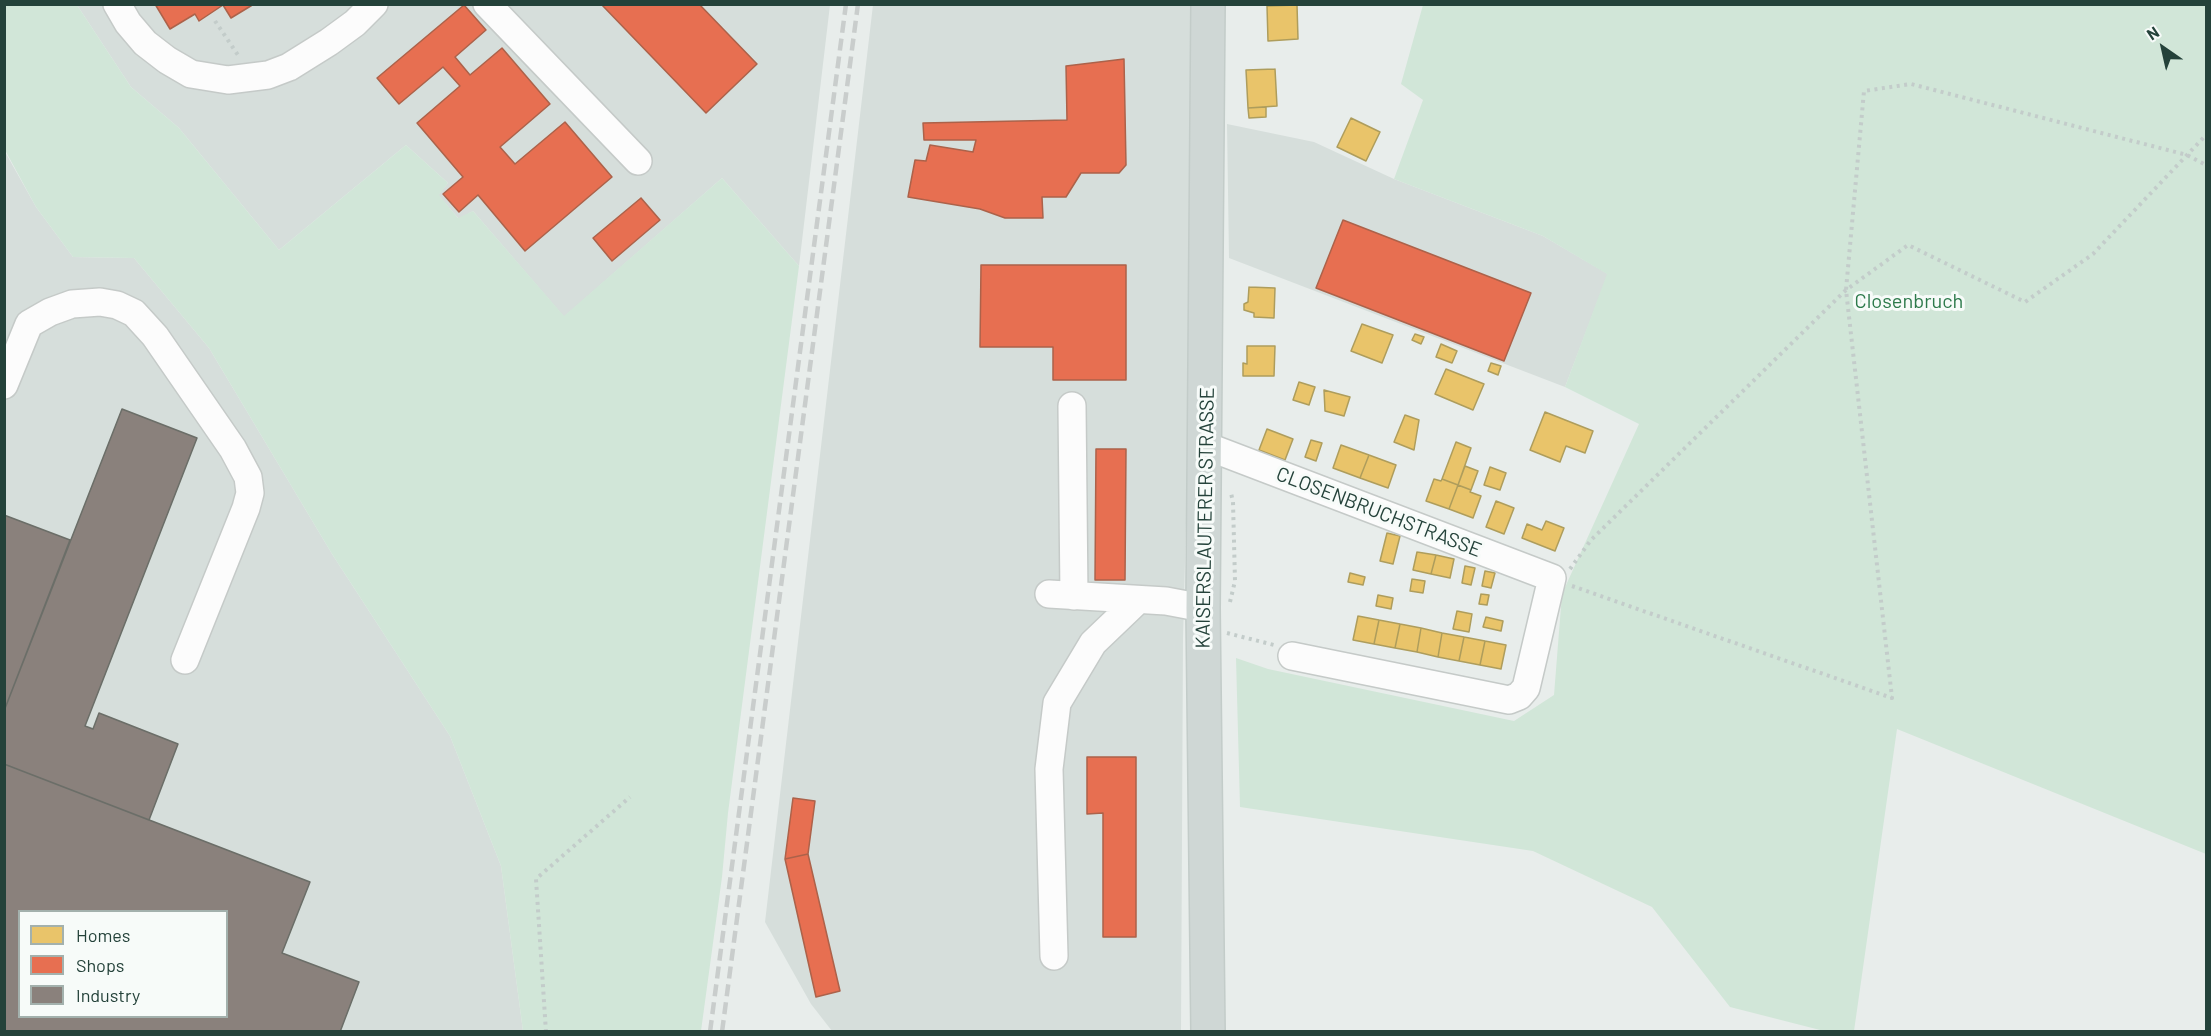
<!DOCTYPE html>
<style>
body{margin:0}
#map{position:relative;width:2211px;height:1036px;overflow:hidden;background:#e8edeb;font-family:Barlow,sans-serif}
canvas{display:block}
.frame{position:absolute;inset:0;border:6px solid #24423a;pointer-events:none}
.legend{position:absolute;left:18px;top:910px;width:210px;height:108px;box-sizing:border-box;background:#f7fbf9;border:2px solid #a3b1ad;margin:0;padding:8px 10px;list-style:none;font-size:18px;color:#24423a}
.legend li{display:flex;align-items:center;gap:12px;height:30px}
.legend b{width:30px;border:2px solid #a3b1ad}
.north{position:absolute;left:2133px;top:18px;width:60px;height:60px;-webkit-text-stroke:4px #f7fbf9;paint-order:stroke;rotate:326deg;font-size:16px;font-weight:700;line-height:24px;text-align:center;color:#24423a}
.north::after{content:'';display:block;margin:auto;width:21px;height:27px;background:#24423a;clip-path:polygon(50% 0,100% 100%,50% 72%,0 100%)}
</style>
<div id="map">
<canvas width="2211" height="1036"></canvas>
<div class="frame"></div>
<ul class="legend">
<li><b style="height:16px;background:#e9c46a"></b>Homes</li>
<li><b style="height:16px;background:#e76f51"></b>Shops</li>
<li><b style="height:16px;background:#8a817c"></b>Industry</li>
</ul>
<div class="north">N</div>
</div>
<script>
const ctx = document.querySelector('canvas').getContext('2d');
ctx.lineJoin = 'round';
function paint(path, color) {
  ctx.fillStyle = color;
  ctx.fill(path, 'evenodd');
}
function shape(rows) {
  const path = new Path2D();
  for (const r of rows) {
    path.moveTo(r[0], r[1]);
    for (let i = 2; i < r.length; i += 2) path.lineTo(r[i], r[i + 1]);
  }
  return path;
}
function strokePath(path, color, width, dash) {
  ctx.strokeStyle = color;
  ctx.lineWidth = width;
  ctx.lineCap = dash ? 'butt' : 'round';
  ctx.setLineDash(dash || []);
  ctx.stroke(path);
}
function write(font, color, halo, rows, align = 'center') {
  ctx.font = font + ' Barlow,sans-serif';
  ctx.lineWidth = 6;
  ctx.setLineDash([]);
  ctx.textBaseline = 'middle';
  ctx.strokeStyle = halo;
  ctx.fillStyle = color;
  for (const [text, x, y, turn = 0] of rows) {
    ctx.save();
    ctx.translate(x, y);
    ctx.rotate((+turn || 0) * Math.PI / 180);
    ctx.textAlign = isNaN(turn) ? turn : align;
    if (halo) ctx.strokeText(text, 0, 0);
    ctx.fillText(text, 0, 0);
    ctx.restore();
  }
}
const built = shape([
 [77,5,830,5,799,266,722,178,564,317,473,211,459,219,438,195,448,183,406,145,279,250,179,128,131,87],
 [873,5,1194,5,1193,254,1183,638,1181,1031,832,1031,811,1004,765,922],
 [1227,124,1314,142,1394,179,1543,236,1608,274,1565,387,1229,258],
 [4,150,36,207,73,257,134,258,209,348,332,554,450,736,501,866,523,1031,5,1031],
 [20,912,226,912,226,1016,20,1016]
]);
const green = shape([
 [4,5,77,5,131,87,179,128,279,250,406,145,448,183,439,195,458,218,473,211,564,316,722,178,799,266,728,813,722,877,701,1031,523,1031,501,866,450,736,332,554,209,348,134,258,73,257,36,207,5,150],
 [1423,5,2206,5,2206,854,1897,729,1854,1031,1828,1032,1730,1007,1652,907,1533,851,1240,807,1236,658,1268,669,1514,721,1554,695,1562,594,1639,424,1565,387,1607,274,1543,236,1394,179,1423,100,1401,84]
]);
const homes = shape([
 [1297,5,1298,39,1268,41,1267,6,1297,5],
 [1275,69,1277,106,1248,108,1246,70,1275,69],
 [1266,107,1266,117,1249,118,1248,108,1266,107],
 [1351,118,1380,132,1366,161,1337,147,1351,118],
 [1249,287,1275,288,1274,318,1254,317,1254,313,1244,310,1244,304,1248,302,1249,287],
 [1362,324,1393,335,1382,363,1351,351,1362,324],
 [1415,334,1424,337,1421,344,1412,340,1415,334],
 [1441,344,1457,351,1452,363,1436,357,1441,344],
 [1247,346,1275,346,1274,376,1243,376,1243,363,1247,364,1247,346],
 [1491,363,1501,366,1498,375,1488,371,1491,363],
 [1446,369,1484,384,1473,410,1435,394,1446,369],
 [1299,382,1315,387,1309,405,1293,400,1299,382],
 [1324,390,1350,397,1344,416,1325,411,1324,390],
 [1545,412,1593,431,1585,453,1566,446,1560,462,1530,450,1545,412],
 [1405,415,1419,420,1414,450,1394,442,1405,415],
 [1267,429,1293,439,1285,460,1259,450,1267,429],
 [1311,440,1322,443,1316,461,1305,457,1311,440],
 [1456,442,1471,448,1458,485,1442,479,1456,442],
 [1341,445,1369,455,1360,478,1333,468,1341,445],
 [1369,455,1396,465,1388,488,1360,478,1369,455],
 [1465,466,1478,471,1471,490,1458,485,1465,466],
 [1490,467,1506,473,1500,490,1484,485,1490,467],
 [1434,479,1441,481,1442,479,1458,485,1449,509,1426,501,1434,479],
 [1458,485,1471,490,1470,492,1481,496,1473,518,1449,509,1458,485],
 [1496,501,1514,508,1504,534,1486,527,1496,501],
 [1546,521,1564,528,1555,551,1522,538,1527,524,1542,530,1546,521],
 [1387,533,1400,536,1393,564,1380,561,1387,533],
 [1417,552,1436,555,1431,574,1413,570,1417,552],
 [1436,555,1454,559,1450,578,1431,574,1436,555],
 [1465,566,1475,568,1471,585,1462,583,1465,566],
 [1485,571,1495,573,1491,588,1482,586,1485,571],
 [1350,573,1365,577,1363,585,1348,582,1350,573],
 [1412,579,1425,581,1423,593,1410,591,1412,579],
 [1481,594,1489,595,1487,605,1479,604,1481,594],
 [1378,595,1393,598,1391,609,1376,606,1378,595],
 [1457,611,1472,614,1469,632,1453,629,1457,611],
 [1358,616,1379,620,1374,644,1353,640,1358,616],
 [1486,617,1503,621,1501,631,1483,627,1486,617],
 [1379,620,1400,624,1395,648,1374,644,1379,620],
 [1400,624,1421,628,1417,652,1395,648,1400,624],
 [1421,628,1442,633,1438,657,1417,652,1421,628],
 [1442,633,1464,637,1459,661,1438,657,1442,633],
 [1464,637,1485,641,1480,665,1459,661,1464,637],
 [1485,641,1506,645,1501,669,1480,665,1485,641]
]);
const shops = shape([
 [155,4,254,4,231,18,223,5,199,21,195,14,170,29,155,4],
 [601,4,699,4,757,64,706,113,601,4],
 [464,5,486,30,455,57,470,75,502,48,550,104,500,147,515,164,565,122,612,177,525,251,478,195,459,212,443,194,463,177,417,123,460,86,443,67,399,104,377,78,464,5],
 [1124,59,1126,165,1119,173,1081,173,1066,197,1042,197,1043,218,1005,218,980,209,908,197,915,160,926,161,930,145,973,152,976,140,924,140,923,123,1067,120,1066,66,1124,59],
 [641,198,660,220,612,261,593,238,641,198],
 [1343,220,1531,293,1504,361,1316,288,1343,220],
 [981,265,1126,265,1126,380,1053,380,1053,347,980,347,981,265],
 [1096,449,1126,449,1125,580,1095,580,1096,449],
 [1087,757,1136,757,1136,937,1103,937,1103,813,1087,814,1087,757],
 [793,798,815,801,808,854,785,859,793,798],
 [808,854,840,991,816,997,785,859,808,854]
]);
const industry = shape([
 [122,409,197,438,85,726,93,729,99,713,178,744,149,820,4,764,4,711,122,409],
 [4,515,70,540,4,711,4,515],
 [4,764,310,882,282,953,359,982,340,1032,4,1032,4,764],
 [20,912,226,912,226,1016,20,1016,20,912]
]);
const path = shape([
 [215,21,240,58],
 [1570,569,1591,540,1846,290,1908,245,2025,302,2093,254,2206,135],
 [1572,586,1892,698,1846,290,1864,91,1911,84,2187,155,2206,165],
 [1230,602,1235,581,1233,502,1231,493],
 [1227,633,1274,645],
 [546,1032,536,879,630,797]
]);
const minor = shape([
 [117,4,128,23,145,43,167,60,191,74,228,80,268,75,289,67,329,42,355,23,374,4],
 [487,4,638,161],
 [4,385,29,324,50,312,72,304,100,302,117,305,134,313,155,336,233,449,248,477,250,493,246,508,185,660],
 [1072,406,1074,596],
 [1206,446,1552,578,1526,688,1519,696,1509,700,1292,656],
 [1049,594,1166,601,1203,608],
 [1054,956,1049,769,1057,703,1093,643,1138,600]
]);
const major = shape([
 [1208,1032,1203,608,1208,4]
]);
const rail = shape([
 [710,1032,846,4],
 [722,1032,858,4]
]);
const parkNames = [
 ["Closenbruch",1909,301]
];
const streetNames = [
 ["CLOSENBRUCHSTRASSE",1379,512,21],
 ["KAISERSLAUTERER STRASSE",1205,518,-89]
];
paint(built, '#d6dedb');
paint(green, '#d1e6d8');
paint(homes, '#e9c46a');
strokePath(homes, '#ae9d5c', 1.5);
paint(shops, '#e76f51');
strokePath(shops, '#ac624a', 1.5);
paint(industry, '#8a817c');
strokePath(industry, '#6b6e68', 1.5);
strokePath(minor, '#c5cac8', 30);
strokePath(major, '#c3ccc9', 36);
strokePath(path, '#c3ccca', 4, [3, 4.5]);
strokePath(minor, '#fcfcfc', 27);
strokePath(major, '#cfd7d5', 33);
strokePath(rail, '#c9cdcc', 4.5, [12, 6]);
write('20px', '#2d7a4b', '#f7fbf9', parkNames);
write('20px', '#24423a', '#f7fbf9', streetNames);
</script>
